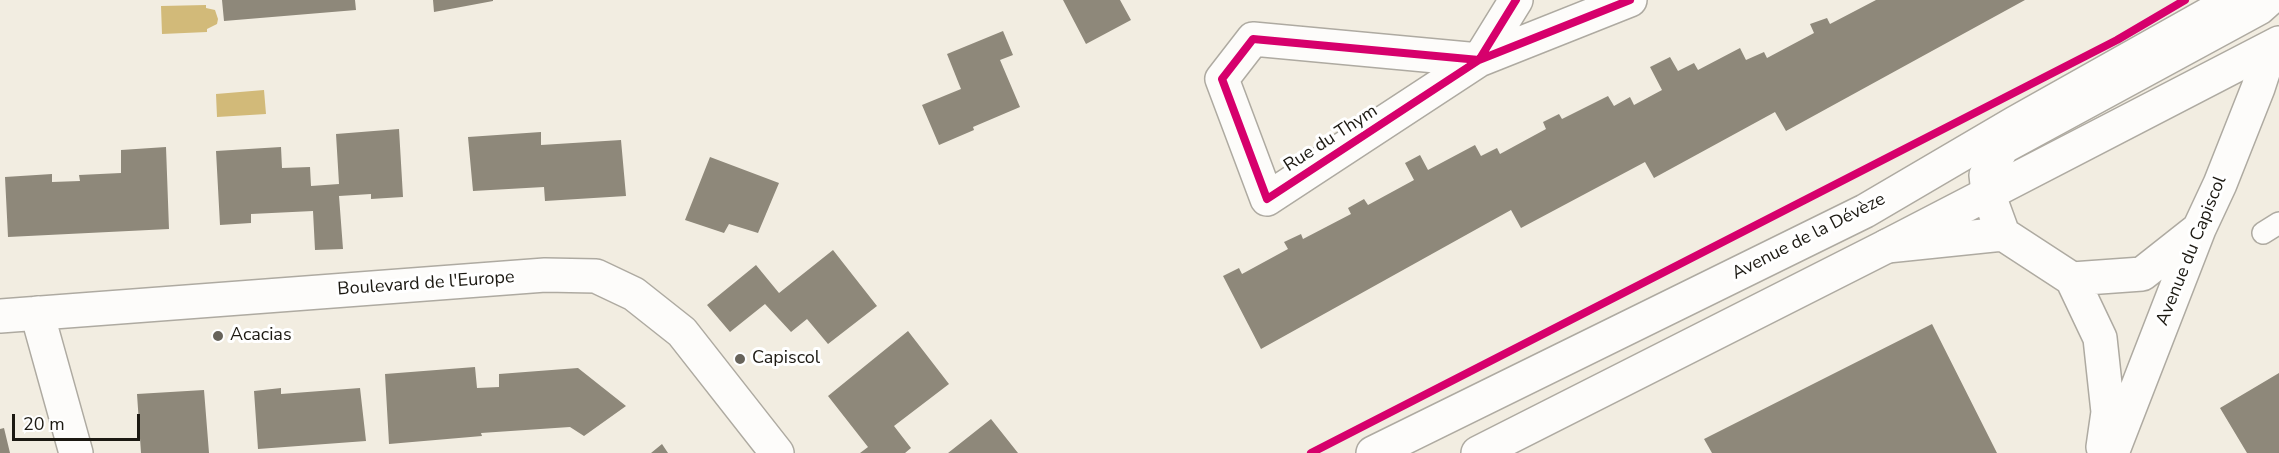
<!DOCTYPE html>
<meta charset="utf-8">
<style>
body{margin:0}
#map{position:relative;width:2279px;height:453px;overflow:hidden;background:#f2ede1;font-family:"Nunito Sans",sans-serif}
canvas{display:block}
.scale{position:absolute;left:12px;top:414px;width:128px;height:27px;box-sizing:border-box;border:3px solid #1c1912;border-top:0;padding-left:8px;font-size:18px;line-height:21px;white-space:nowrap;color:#1c1912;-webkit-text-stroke:4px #fff;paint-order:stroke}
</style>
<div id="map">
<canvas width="2279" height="453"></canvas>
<div class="scale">20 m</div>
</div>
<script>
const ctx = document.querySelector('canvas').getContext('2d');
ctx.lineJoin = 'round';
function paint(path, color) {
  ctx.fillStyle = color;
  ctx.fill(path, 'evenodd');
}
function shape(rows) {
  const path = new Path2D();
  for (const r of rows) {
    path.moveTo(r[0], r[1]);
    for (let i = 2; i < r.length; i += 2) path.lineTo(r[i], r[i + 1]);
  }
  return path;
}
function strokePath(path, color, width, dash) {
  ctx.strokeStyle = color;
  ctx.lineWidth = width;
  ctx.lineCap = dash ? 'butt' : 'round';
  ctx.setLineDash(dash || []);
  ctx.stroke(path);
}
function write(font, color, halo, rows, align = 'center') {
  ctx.font = font + ' "Nunito Sans",sans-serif';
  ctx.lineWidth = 6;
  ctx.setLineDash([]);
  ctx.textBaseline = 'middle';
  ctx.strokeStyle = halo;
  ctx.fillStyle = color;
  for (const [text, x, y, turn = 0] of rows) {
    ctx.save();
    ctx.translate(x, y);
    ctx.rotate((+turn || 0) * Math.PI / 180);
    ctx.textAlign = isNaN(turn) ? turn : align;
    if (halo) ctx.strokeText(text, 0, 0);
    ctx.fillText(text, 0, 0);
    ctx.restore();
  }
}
const water = shape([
 [206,5,206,8,215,10,218,19,217,24,207,29,207,32,162,34,161,6],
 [264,90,266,114,217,117,216,94]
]);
const building = shape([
 [222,0,355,0,356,10,224,21],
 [433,0,493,0,493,1,434,12],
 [1063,0,1120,0,1131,20,1086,44],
 [1876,0,2025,0,1786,131,1775,112,1654,178,1645,162,1521,228,1511,210,1261,349,1223,276,1239,268,1242,274,1288,249,1284,242,1301,234,1303,239,1351,214,1348,208,1364,199,1368,205,1414,180,1405,163,1420,155,1428,170,1475,145,1481,156,1497,148,1500,154,1546,129,1543,122,1559,114,1562,119,1608,96,1614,106,1630,97,1634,105,1662,90,1650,67,1670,57,1678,71,1694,63,1698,70,1740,48,1746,60,1764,52,1767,58,1814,33,1810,24,1827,18,1830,24],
 [1003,31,1013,55,1000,60,1020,107,973,127,974,130,939,145,922,105,961,89,947,54],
 [399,129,403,197,371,199,371,194,339,196,343,249,315,250,313,211,251,214,251,223,220,225,216,151,281,147,282,168,310,167,311,186,339,184,336,134],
 [541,132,541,145,621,140,626,196,545,201,544,187,473,191,468,137],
 [166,147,169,229,8,237,5,177,52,174,52,182,80,181,79,175,121,173,121,150],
 [710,157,779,183,758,233,729,224,724,233,685,220],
 [833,250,877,306,828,344,807,319,791,332,765,304,730,332,707,305,756,265,779,293],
 [1932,324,1997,453,1712,453,1704,439],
 [908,331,949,384,894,426,911,448,905,453,860,453,868,447,828,396],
 [475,367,477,388,499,387,499,374,578,368,626,406,584,436,570,427,481,433,482,436,389,444,385,374],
 [2279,373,2279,453,2247,453,2220,408],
 [281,388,281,394,360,388,366,441,258,449,254,391],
 [204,390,209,453,141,453,137,394],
 [991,419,1018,453,948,453],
 [4,428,10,453,0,453,0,429],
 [662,444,668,453,651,453]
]);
const service = shape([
 [2263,233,2279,223]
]);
const minor = shape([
 [1516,0,1479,60,1267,199,1222,79,1253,39,1479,60,1630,0],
 [2003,234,1988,193,1986,175,2003,147,2259,8,2268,0],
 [1887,246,2003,234,2072,279,2100,338,2108,412,2103,447],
 [2072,279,2142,274,2199,229],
 [37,313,76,453],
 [0,316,545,275,596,276,634,294,682,332,777,453],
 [2112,453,2199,229,2220,184,2258,88,2271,48]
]);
const secondary = shape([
 [1373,453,1865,211,2015,123,2234,0],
 [1478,453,1887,246,2279,43]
]);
const cycleway = shape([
 [1516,0,1479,60,1267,199,1222,79,1253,39,1479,60,1630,0],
 [1311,453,2117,40,2185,0]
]);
const markers = [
 [218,336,6,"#67635a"],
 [740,359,6,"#67635a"]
];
const streetNames = [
 ["Rue du Thym",1331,139,-33],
 ["Avenue de la Dévèze",1809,237,-27],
 ["Avenue du Capiscol",2192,251,-68],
 ["Boulevard de l'Europe",426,284,-4]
];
const poiNames = [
 ["Acacias",230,336],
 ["Capiscol",752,359]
];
paint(water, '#d2ba79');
paint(building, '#8e887a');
strokePath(service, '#aeaaa1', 24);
strokePath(minor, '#aeaaa1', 36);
strokePath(secondary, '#aeaaa1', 36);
strokePath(service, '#fdfcfa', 21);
strokePath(minor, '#fdfcfa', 33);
strokePath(secondary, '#fdfcfa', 33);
strokePath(cycleway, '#d6006c', 8);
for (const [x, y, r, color] of markers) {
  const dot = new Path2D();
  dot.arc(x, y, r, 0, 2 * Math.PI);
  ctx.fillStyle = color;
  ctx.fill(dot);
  strokePath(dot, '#fff', 2);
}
write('18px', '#1c1912', '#fff', streetNames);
write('18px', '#1c1912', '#fff', poiNames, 'left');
</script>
